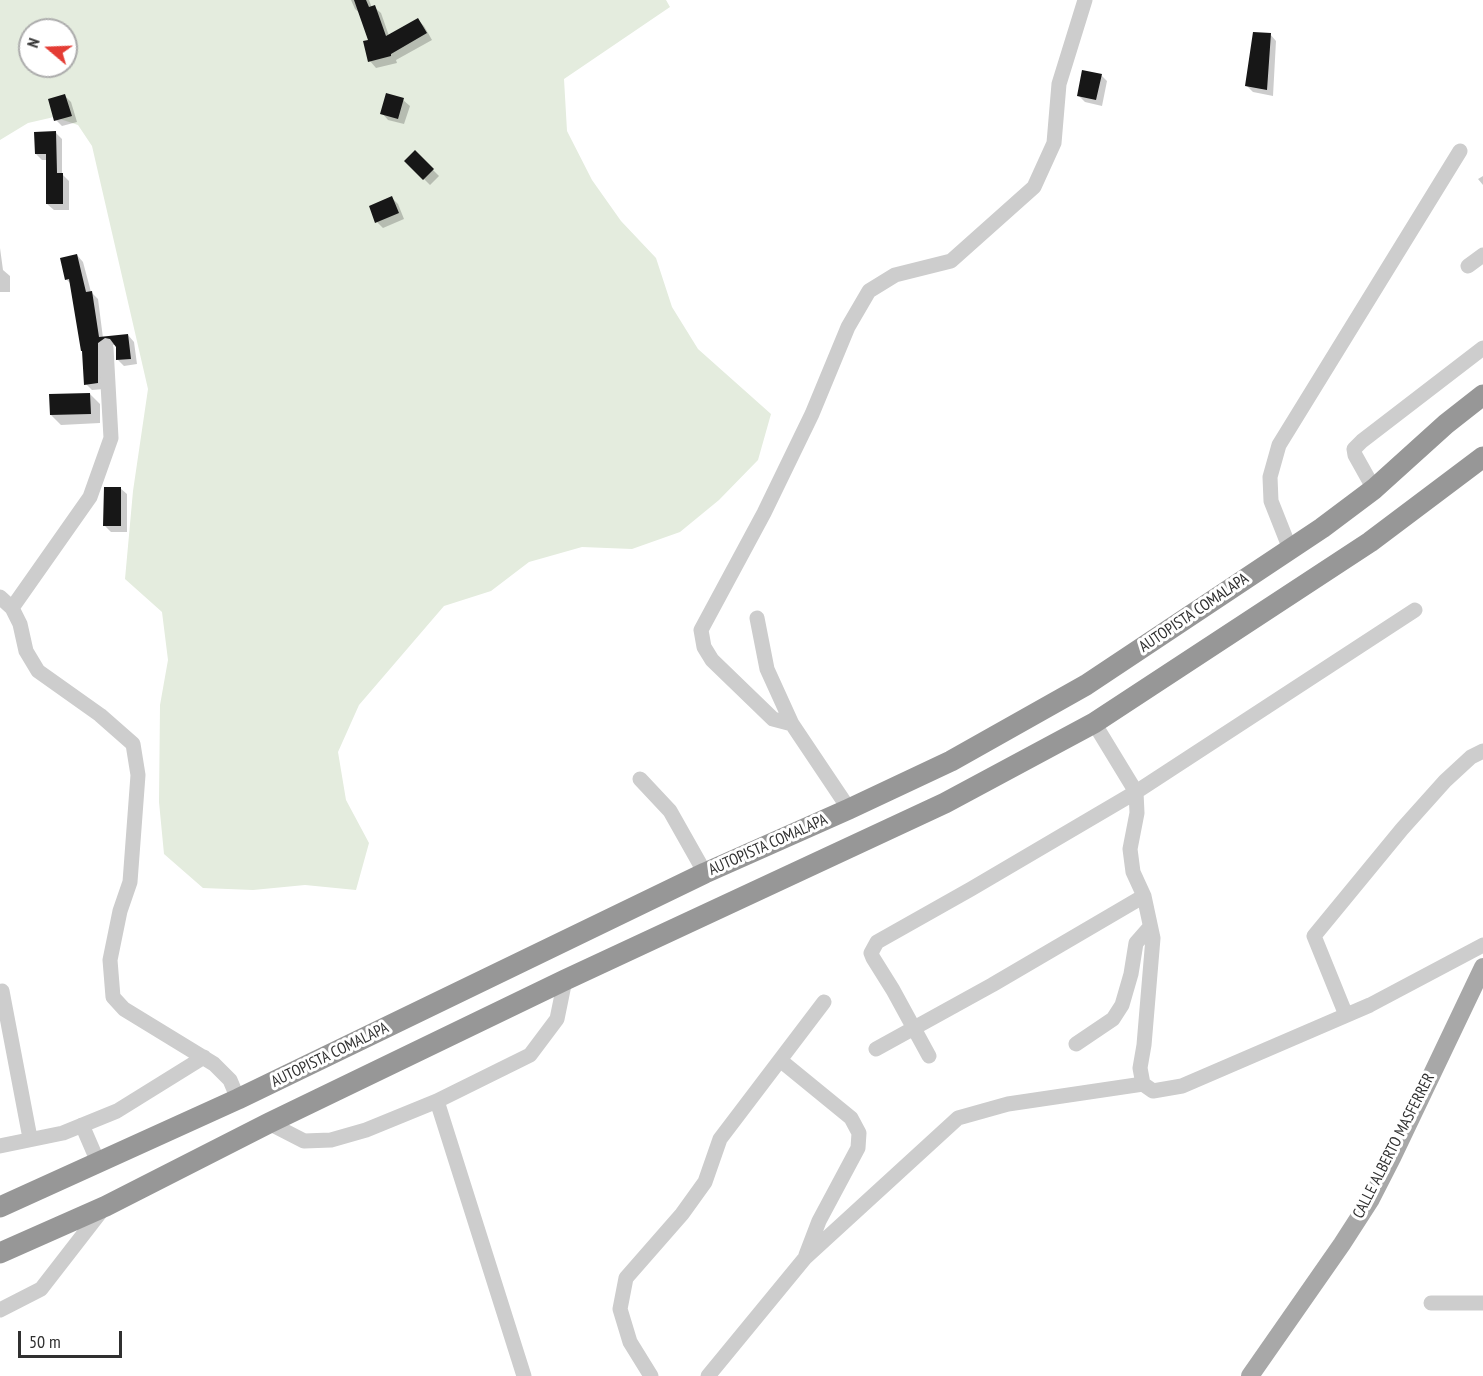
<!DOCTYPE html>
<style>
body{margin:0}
#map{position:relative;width:1483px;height:1376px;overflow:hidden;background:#fff;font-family:"PT Sans Narrow",sans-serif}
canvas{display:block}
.north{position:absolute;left:18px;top:18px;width:60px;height:60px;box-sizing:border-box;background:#fff;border:2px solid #acacac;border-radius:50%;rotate:289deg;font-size:16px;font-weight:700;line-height:24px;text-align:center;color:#303030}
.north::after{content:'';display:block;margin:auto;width:21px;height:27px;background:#e43c34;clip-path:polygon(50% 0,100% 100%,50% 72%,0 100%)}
.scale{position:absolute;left:18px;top:1331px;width:104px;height:27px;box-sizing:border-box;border:3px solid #303030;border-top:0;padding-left:8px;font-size:18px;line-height:21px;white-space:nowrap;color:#303030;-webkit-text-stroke:4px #fff;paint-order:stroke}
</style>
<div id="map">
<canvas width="1483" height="1376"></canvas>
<div class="north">N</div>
<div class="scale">50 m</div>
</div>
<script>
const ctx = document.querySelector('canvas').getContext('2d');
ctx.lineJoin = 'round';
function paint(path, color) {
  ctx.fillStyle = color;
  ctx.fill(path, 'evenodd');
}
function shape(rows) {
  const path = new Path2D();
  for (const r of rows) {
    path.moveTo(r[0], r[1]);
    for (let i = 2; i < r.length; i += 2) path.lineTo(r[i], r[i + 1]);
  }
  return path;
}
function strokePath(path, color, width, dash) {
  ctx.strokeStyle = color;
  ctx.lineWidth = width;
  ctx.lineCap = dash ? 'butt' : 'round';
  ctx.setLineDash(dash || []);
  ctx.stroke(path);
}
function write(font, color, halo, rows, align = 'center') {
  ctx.font = font + ' "PT Sans Narrow",sans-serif';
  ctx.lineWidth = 6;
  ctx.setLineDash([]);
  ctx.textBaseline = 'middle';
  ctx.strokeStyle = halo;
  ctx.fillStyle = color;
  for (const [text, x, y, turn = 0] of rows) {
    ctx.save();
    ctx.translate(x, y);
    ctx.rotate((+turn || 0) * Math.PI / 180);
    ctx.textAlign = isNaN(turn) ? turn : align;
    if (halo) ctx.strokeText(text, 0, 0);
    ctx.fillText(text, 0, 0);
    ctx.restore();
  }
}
const green = shape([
 [0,0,666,0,670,7,564,79,567,131,592,180,621,221,656,258,672,307,698,349,771,414,758,460,719,500,680,532,632,549,582,547,529,562,491,591,444,606,359,705,338,752,346,800,369,843,356,890,305,885,253,890,203,888,164,854,159,802,160,705,168,660,162,612,125,579,133,491,148,389,92,146,78,125,54,117,28,123,0,140],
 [30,30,66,30,66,66,30,66]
]);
const shadow = shape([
 [351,0,369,0,372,8,374,7,381,13,389,36,418,20,424,26,432,40,396,60,397,63,376,68,370,61,370,41,361,14,355,9],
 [1270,34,1276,41,1273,96,1253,92,1246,85],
 [1101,75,1107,81,1102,106,1085,102,1079,96],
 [65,96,71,102,77,122,62,126,56,120],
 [403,100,410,106,404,124,388,120,382,113],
 [56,133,62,139,62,174,69,181,69,210,54,210,47,204,47,160,42,160,36,154],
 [415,152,439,176,430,185,406,161],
 [1483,176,1483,185,1478,179],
 [392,198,398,204,404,219,383,228,377,222],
 [0,248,3,270,10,276,10,292,0,292],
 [77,255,83,262,91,292,98,299,103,338,128,335,134,342,137,364,124,366,118,360,116,345,108,345,104,389,92,390,86,384,84,352,72,285,66,279],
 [90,394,100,404,100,423,61,425,51,415],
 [120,488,127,494,127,532,111,532,105,526]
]);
const building = shape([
 [354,0,366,0,369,7,375,5,386,36,418,18,427,33,391,54,391,56,368,62,363,41,368,40],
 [1253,32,1271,33,1267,90,1245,86],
 [1082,70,1102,74,1096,100,1077,96],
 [386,93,404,98,398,119,380,114],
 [65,94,72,116,54,121,48,99],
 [56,131,57,173,63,173,63,204,46,204,46,154,35,154,34,132],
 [415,150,434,169,423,180,404,161],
 [392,196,399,213,375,223,369,206],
 [77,254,86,292,92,291,99,337,128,334,131,359,116,360,116,347,110,339,105,338,98,343,98,383,84,385,82,351,81,351,69,279,65,280,60,258],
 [90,393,91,414,50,415,49,394],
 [104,487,121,487,121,526,103,526]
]);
const minor = shape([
 [1468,266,1483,255],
 [1374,489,1355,455,1354,449,1362,441,1483,348],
 [1290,549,1271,501,1270,477,1279,445,1460,151],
 [0,597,12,608,20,624,26,651,38,671,100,715,133,744,138,775,130,882,120,911,110,960,113,997,124,1009,214,1064,230,1080,238,1099],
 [12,608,90,497,111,438,106,348],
 [757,618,767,669,792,724],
 [1094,723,1136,792,1137,813,1130,849,1133,872,1144,896,1153,938,1144,1045,1140,1068,1143,1084,1153,1091,1182,1086,1370,1005,1483,945],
 [640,779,670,811,705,873],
 [849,809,792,724,773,719,712,660,704,647,701,630,764,513,812,414,848,327,869,291,895,275,951,261,1034,187,1054,143,1059,84,1085,0],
 [2,991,30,1138],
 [1346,1015,1314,936,1402,829,1445,781,1471,757,1483,751],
 [1076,1044,1113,1019,1122,1005,1131,974,1136,943,1150,927],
 [876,1049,992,985,1144,896],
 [929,1056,893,990,873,958,871,953,877,942,971,889,1136,792,1415,610],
 [780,1060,851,1118,859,1133,858,1148,819,1221,806,1255],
 [437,1101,524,1376],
 [269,1123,304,1141,331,1140,366,1130,437,1101,530,1055,557,1019,565,980],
 [82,1125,98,1162],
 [0,1146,63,1133,117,1111,204,1057],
 [1431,1303,1483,1303],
 [0,1310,41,1289,103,1209],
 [651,1376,630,1342,620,1309,626,1278,682,1214,705,1182,720,1139,824,1002],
 [708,1376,805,1258,958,1118,1008,1104,1143,1084]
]);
const major = shape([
 [1250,1376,1342,1244,1371,1199,1392,1158,1483,967]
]);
const highway = shape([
 [0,1207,238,1099,705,873,849,809,951,761,1086,685,1322,528,1374,489,1446,424,1483,395],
 [0,1253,106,1206,269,1123,565,980,945,803,1094,723,1370,542,1483,457]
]);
const streetNames = [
 ["AUTOPISTA COMALAPA",1194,613,-34],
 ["AUTOPISTA COMALAPA",768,845,-24],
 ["AUTOPISTA COMALAPA",330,1055,-26],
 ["CALLE ALBERTO MASFERRER",1394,1146,-63]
];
paint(green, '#e4ecde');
paint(shadow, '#0003');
paint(building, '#171717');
strokePath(minor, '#cdcdcd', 15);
strokePath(major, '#a8a8a8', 18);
strokePath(highway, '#979797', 21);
write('16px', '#303030', '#fff', streetNames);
</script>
